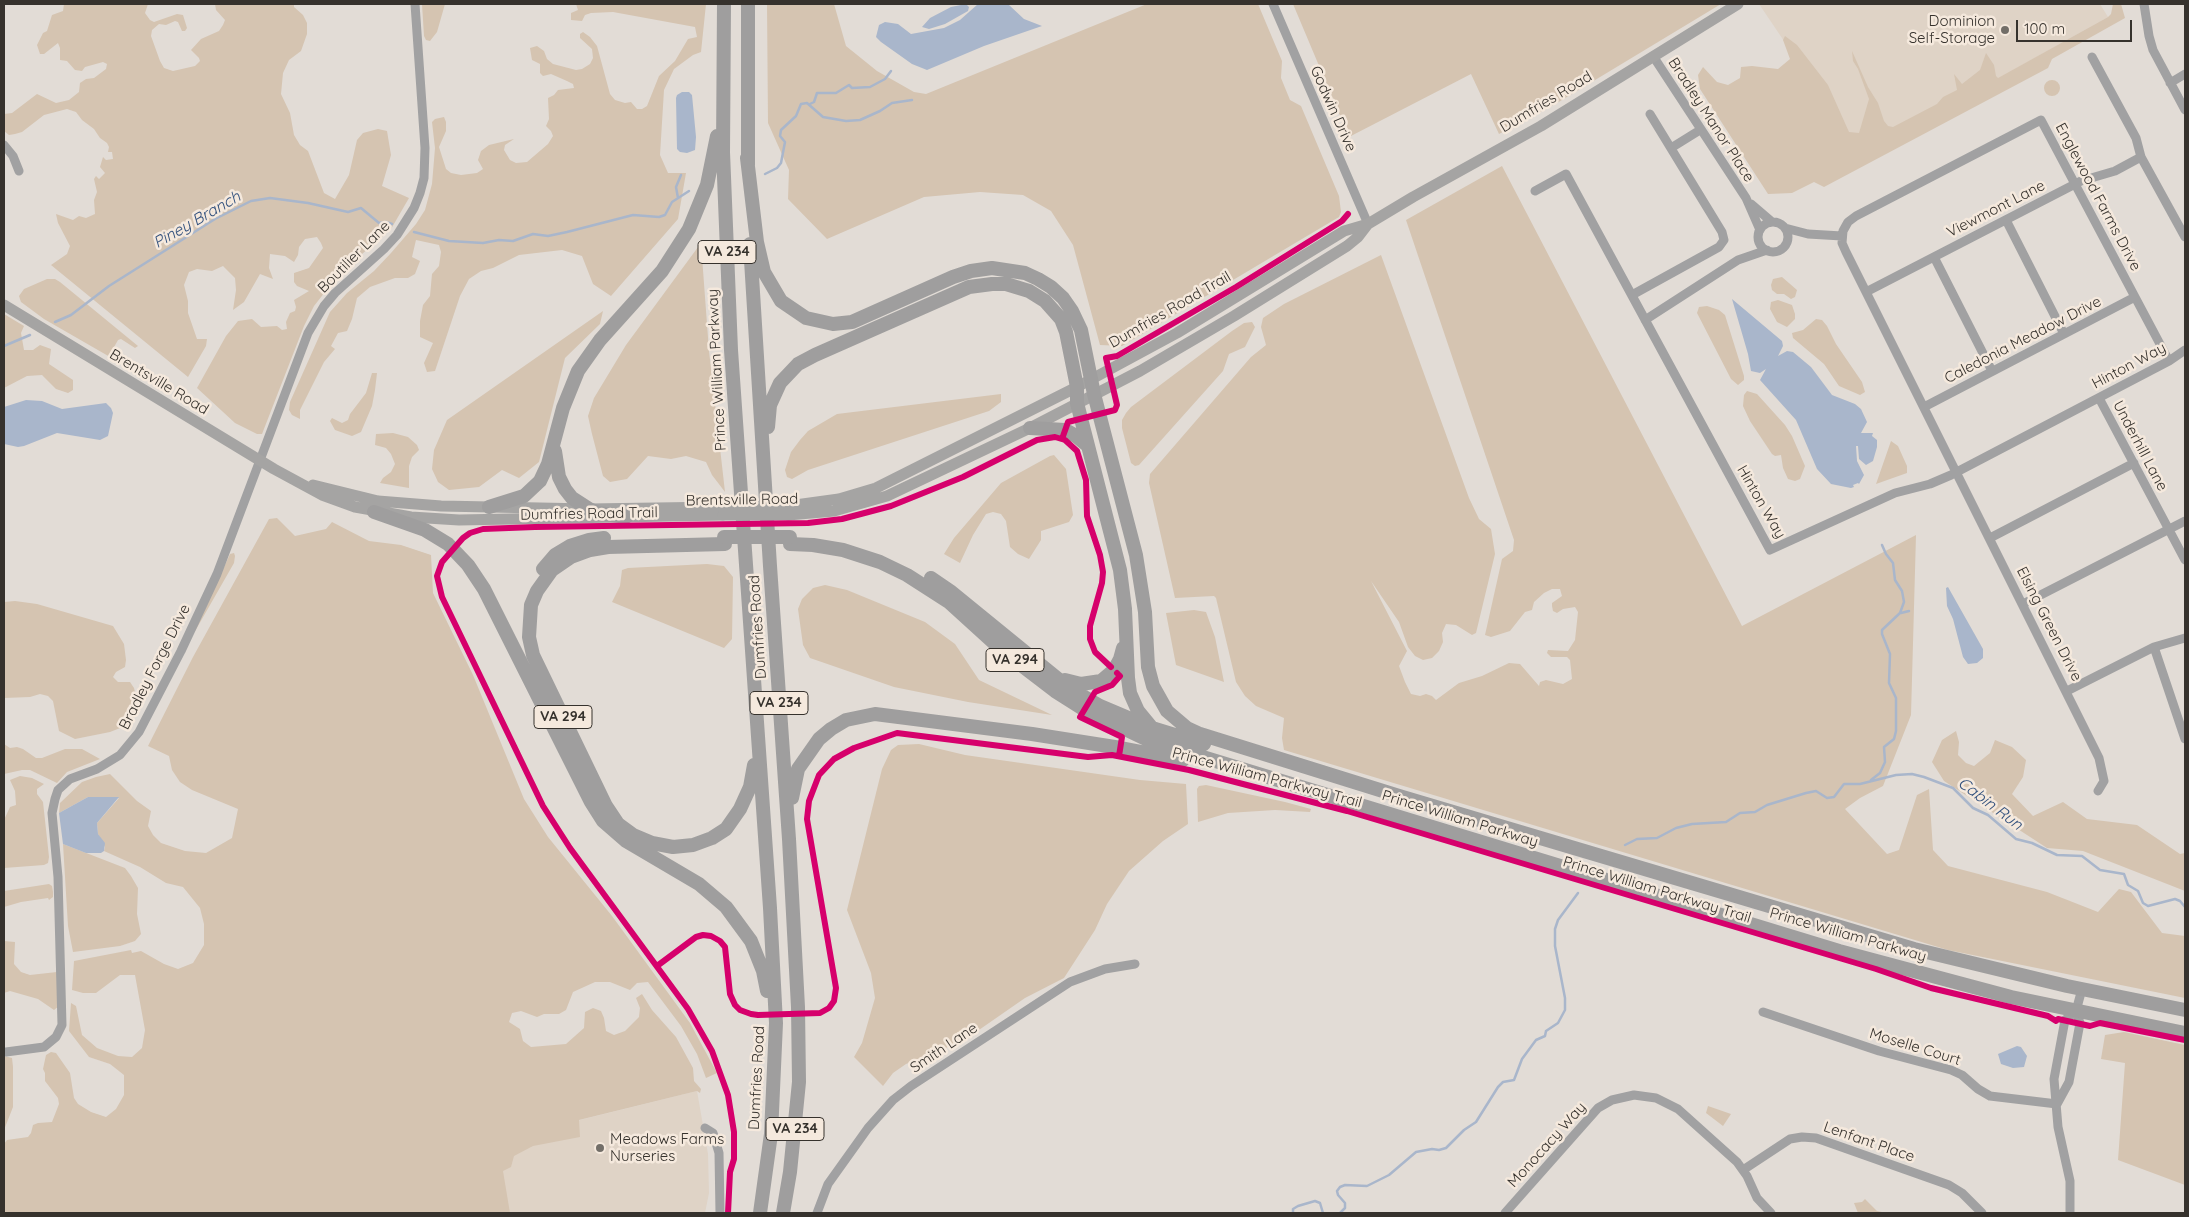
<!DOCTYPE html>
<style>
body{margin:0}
#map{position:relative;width:2189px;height:1217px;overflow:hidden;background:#e2dcd6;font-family:Quicksand,sans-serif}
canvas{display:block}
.frame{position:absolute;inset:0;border:5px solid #36322d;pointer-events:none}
.scale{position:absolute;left:2016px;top:20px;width:116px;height:22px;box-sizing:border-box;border:2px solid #36322d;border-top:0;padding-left:6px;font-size:15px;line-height:18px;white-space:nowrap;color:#36322d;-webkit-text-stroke:4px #f5e9dd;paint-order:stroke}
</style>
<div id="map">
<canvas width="2189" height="1217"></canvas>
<div class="frame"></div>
<div class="scale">100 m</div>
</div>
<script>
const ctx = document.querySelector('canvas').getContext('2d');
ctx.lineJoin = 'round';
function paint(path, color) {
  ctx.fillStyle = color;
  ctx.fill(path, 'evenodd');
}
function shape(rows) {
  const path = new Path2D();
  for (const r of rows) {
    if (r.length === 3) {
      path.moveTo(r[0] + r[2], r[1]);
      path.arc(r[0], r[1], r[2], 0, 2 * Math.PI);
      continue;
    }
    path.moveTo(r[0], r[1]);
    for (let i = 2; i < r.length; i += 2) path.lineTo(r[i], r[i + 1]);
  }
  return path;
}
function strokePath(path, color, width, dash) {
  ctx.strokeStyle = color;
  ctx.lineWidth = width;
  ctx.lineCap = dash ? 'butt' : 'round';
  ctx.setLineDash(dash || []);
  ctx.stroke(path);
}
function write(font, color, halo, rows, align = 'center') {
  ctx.font = font + ' Quicksand,sans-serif';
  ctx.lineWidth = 5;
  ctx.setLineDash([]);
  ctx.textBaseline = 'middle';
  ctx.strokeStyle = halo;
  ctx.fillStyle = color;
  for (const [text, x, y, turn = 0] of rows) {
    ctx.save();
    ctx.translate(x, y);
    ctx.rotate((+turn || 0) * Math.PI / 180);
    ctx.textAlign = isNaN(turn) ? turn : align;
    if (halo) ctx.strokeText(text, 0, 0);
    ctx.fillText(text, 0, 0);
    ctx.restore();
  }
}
const built = shape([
 [1759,4,2100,4,2108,17,1861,155],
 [697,1091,708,1154,709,1193,705,1213,506,1213,491,1142]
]);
const green = shape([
 [64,4,148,4,145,13,150,20,154,22,177,14,183,15,187,28,185,31,182,31,178,22,175,21,166,25,159,24,152,30,151,36,160,61,164,68,173,71,195,66,200,61,199,58,191,50,201,39,219,31,223,25,225,20,216,10,215,4,294,4,294,7,303,15,307,23,307,34,301,51,289,60,283,73,281,94,290,113,294,135,300,145,308,151,324,193,335,199,349,175,357,140,363,133,378,129,387,131,391,155,382,186,409,198,391,229,340,273,314,306,304,326,262,434,257,434,235,423,197,388,226,336,238,321,252,319,261,327,277,326,282,330,287,329,286,322,290,313,295,311,296,307,294,300,309,291,297,286,294,282,294,273,309,268,323,248,321,243,317,237,305,239,299,247,298,255,294,262,285,256,270,254,269,268,273,279,260,274,244,302,233,310,236,290,235,278,223,266,212,271,197,269,189,272,184,285,188,301,188,313,197,339,207,339,206,346,188,377,51,265,67,254,70,246,58,223,56,214,73,220,79,216,86,218,95,214,94,200,97,192,94,179,96,176,99,179,105,173,100,167,103,157,106,160,113,159,112,152,108,152,109,147,107,143,100,138,94,129,82,120,76,112,67,109,44,115,22,132,15,134,9,135,4,131,4,114,12,113,37,94,56,103,69,100,79,92,80,83,86,79,94,78,106,69,107,64,103,62,85,67,82,71,75,70,67,61,60,60,60,48,58,43,44,54,40,54,37,45,43,33,47,31,52,15,63,11],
 [422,4,445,4,437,32,430,41,426,40,424,36],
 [576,4,706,4,701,52,693,55,674,69,664,90,660,155,668,173,686,173,678,219,611,296,593,284,582,256,562,250,519,255,493,268,481,271,469,279,460,296,435,371,427,372,424,363,433,343,420,337,420,321,423,305,430,296,432,274,439,266,441,252,439,245,416,240,412,257,420,261,415,274,408,278,395,278,370,287,357,298,352,319,347,331,338,333,331,346,335,349,324,362,300,410,300,419,292,415,289,410,290,402,330,312,347,293,374,271,391,253,416,224,425,210,432,184,435,148,432,122,435,119,444,117,446,122,446,131,439,147,446,169,451,173,461,175,477,173,483,169,478,160,481,151,489,145,514,139,505,145,504,150,510,160,516,163,527,162,548,144,553,136,551,131,546,126,549,119,548,98,554,95,558,90,574,88,573,84,567,81,551,74,543,76,540,73,540,64,532,60,530,48,537,46,544,51,547,59,553,64,576,70,582,69,590,64,593,58,592,49,580,38,580,34,583,32,590,37,597,46,610,94,615,100,625,103,631,102,637,109,642,109,647,106,659,76,675,61,688,39,697,37,695,27,613,12,591,13,585,15,582,21,571,20,571,13,578,10],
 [767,4,834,4,846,46,877,71,914,92,926,94,1147,4,1258,4,1282,61,1281,78,1290,100,1301,106,1339,196,1341,212,1339,217,1122,346,1100,345,1073,245,1051,211,1023,195,980,192,924,197,827,239,788,199,789,170,768,123],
 [1293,4,1721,4,1557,103,1499,134,1471,74,1349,137],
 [2113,4,2121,4,2125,18,2052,59,2048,68,1824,187,1814,182,1792,193,1768,194,1700,89,1698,75,1703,67,1717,82,1728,85,1740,78,1741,67,1752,66,1778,69,1790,59,1783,40,1785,36,1797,45,1828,85,1849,132,1859,133,1869,99,1858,69,1853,61,1852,51,1868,87,1878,103,1884,121,1888,126,1893,127,1937,104,1943,97,1957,90,1954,74,1962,84,1980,70,1986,53,1994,65,1996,76,1998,78,2108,17,2111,14],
 [2052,88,8],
 [1502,166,1742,626,1916,535,1911,715,1883,786,1860,798,1845,809,1887,854,1899,850,1917,795,1929,789,1933,850,1948,866,2047,892,2098,912,2119,889,2131,892,2162,933,2185,936,2185,998,1948,950,1284,750,1282,738,1284,718,1256,706,1245,696,1236,682,1216,598,1214,596,1175,598,1149,483,1150,474,1251,357,1266,345,1261,327,1263,318,1284,304,1381,255,1469,498,1479,519,1491,529,1495,554,1476,633,1472,635,1456,625,1446,624,1442,633,1443,642,1439,651,1432,658,1423,660,1415,656,1408,647,1399,622,1371,581,1407,651,1399,666,1405,682,1411,694,1420,696,1426,694,1432,696,1436,700,1459,683,1482,676,1509,663,1520,664,1539,686,1540,682,1546,680,1563,684,1572,679,1570,660,1567,657,1551,657,1547,653,1548,650,1568,651,1575,640,1578,612,1575,607,1563,609,1557,613,1553,611,1552,606,1552,603,1562,596,1560,589,1552,589,1544,593,1534,602,1532,610,1525,612,1510,631,1491,637,1485,635,1502,559,1513,551,1514,540,1406,220],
 [701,243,709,351,725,492,712,475,706,462,686,456,671,459,648,456,627,479,610,482,603,476,592,434,588,416,594,398,626,345],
 [1782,277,1797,290,1795,297,1791,299,1784,294,1777,294,1772,290,1771,285,1773,279],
 [47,279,55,279,60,282,138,346,135,348,121,339,118,340,113,349,150,380,44,319,21,302,19,296,24,289],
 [1778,300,1792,305,1795,314,1795,319,1787,327,1777,322,1770,309,1771,302],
 [1707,306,1719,310,1725,315,1744,376,1744,380,1738,385,1731,379,1697,313,1699,307],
 [603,311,600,324,565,358,539,462,519,478,502,470,479,487,449,490,438,482,432,469,434,450,447,420],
 [4,314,24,326,21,333,24,350,33,350,40,345,51,349,49,364,73,380,73,390,68,393,56,389,42,375,27,376,4,388],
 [1816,319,1822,320,1827,326,1836,344,1862,382,1865,392,1860,395,1839,386,1824,364,1793,338,1792,333,1803,330],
 [1252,322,1255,327,1245,347,1229,354,1223,371,1139,465,1135,466,1131,463,1122,428,1122,420,1126,413,1131,407,1232,331,1244,323],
 [372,373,377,373,375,390,372,406,361,432,352,436,335,430,330,421,332,418,342,423,348,420,350,414,366,393],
 [1747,391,1757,394,1785,425,1792,436,1805,466,1800,479,1795,481,1788,479,1783,468,1781,455,1775,456,1772,454,1750,421,1743,406,1744,395],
 [1001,394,1001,402,989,411,808,470,792,479,787,477,785,470,791,452,800,440,808,431,837,414],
 [393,433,408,437,417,445,419,450,412,457,409,466,409,488,380,483,383,478,391,472,395,464,391,454,386,448,375,445,376,434],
 [1891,441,1898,446,1907,466,1907,473,1876,484],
 [1054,455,1066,469,1073,515,1069,522,1041,531,1041,540,1029,559,1018,554,1010,547,1006,521,1001,514,993,512,986,514,973,535,960,563,944,554,954,538,1001,483,1050,456],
 [277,518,295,536,326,529,332,522,369,541,401,545,431,555,433,593,473,675,524,799,548,837,612,916,690,1023,717,1073,706,1078,697,1054,681,1026,648,982,637,983,630,990,610,982,595,982,573,992,566,1010,559,1014,544,1014,537,1017,521,1011,512,1013,509,1022,520,1029,523,1041,531,1047,566,1044,584,1028,585,1012,593,1008,601,1011,604,1018,606,1031,614,1035,625,1031,639,1017,640,1008,636,998,642,994,652,1010,676,1037,693,1068,694,1081,701,1089,700,1093,697,1091,579,1120,580,1137,533,1146,514,1156,511,1167,503,1171,510,1213,4,1213,4,1144,7,1140,28,1137,31,1133,33,1125,38,1123,52,1122,59,1104,58,1098,45,1081,45,1073,43,1069,46,1055,51,1052,56,1053,70,1073,74,1098,78,1104,91,1112,106,1117,116,1109,124,1095,124,1075,110,1064,89,1057,69,1031,71,1003,76,1006,82,1035,97,1048,118,1056,132,1057,142,1048,145,1030,135,975,120,975,96,993,83,993,72,990,74,961,131,950,132,953,141,951,164,964,178,969,193,963,204,945,204,924,200,908,183,887,166,883,140,867,104,851,105,847,98,834,97,823,119,798,88,797,59,813,60,803,82,782,96,777,110,774,137,801,151,811,148,826,153,835,161,843,185,851,206,853,232,838,238,809,192,790,180,782,172,770,169,756,148,746,193,657,269,519],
 [234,553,235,556,234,563,194,633,230,554],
 [707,564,724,566,733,577,732,639,724,648,612,602,620,586,622,570,628,568],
 [825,585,847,590,925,622,955,644,979,680,1052,715,968,702,894,687,810,658,803,645,798,609,802,599,813,588],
 [15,601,37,604,113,626,124,644,126,660,125,667,116,672,113,677,118,682,130,682,134,688,136,696,133,723,110,732,75,739,59,731,53,701,48,696,40,694,30,697,4,698,4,602],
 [1194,610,1206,612,1215,637,1224,682,1176,665,1166,613],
 [1956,731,1959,742,1958,755,1966,763,1974,766,1990,753,1995,740,2012,747,2026,760,2023,777,2012,794,2033,816,2063,802,2087,819,2137,825,2180,854,2185,853,2185,891,2083,851,2047,848,1944,781,1932,762,1942,740],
 [4,744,10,748,17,747,23,749,36,758,42,758,65,749,82,749,100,759,67,772,57,783,30,770,22,770,4,774],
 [919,744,965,755,1140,780,1186,784,1188,824,1163,841,1129,871,1107,904,1095,930,1064,978,1025,998,976,1032,948,1047,906,1064,893,1073,883,1086,854,1057,862,1043,875,998,871,973,847,910,882,769,891,750,898,745],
 [20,776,32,778,44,784,37,789,37,794,43,802,49,857,48,863,44,865,4,868,4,820,10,807,16,805,15,791,10,780],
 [1206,785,1285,802,1311,809,1310,812,1275,810,1228,813,1198,822,1197,789,1199,786],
 [63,844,125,868,131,876,138,888,137,914,141,934,135,941,120,946,73,952,68,926],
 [49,884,52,886,53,892,53,897,49,900,48,898,21,902,4,907,4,891],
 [4,941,15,942,14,964,21,972,30,975,57,972,59,1006,54,1010,38,999,10,991,4,993],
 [2124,1032,2185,1045,2185,1185,2118,1160,2125,1063,2101,1059,2105,1035],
 [4,1056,12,1058,13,1067,13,1107,4,1130],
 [1708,1106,1731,1114,1723,1126,1706,1113],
 [1865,1199,1877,1211,1887,1213,1858,1213,1854,1203,1862,1202]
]);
const water = shape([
 [966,4,969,7,968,11,945,24,929,29,922,27,930,18,951,7],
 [978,4,1009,5,1024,19,1042,26,984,46,927,70,912,64,881,42,876,37,879,25,885,22,898,24,911,34,944,28,960,20],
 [682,92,689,92,692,95,696,137,695,150,687,153,680,152,677,149,676,98,677,95],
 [1732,299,1782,341,1783,346,1778,356,1787,351,1793,352,1811,367,1832,395,1855,404,1861,409,1867,422,1861,433,1873,433,1872,436,1877,440,1877,447,1873,461,1866,465,1859,459,1858,446,1856,446,1857,461,1864,475,1859,484,1858,483,1853,485,1854,487,1851,488,1831,484,1817,469,1796,420,1760,380,1766,369,1760,373,1751,371,1748,354],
 [26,400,42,401,62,409,106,403,111,408,113,413,108,436,100,440,57,433,24,446,18,447,4,444,4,407],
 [1948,587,1983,649,1983,658,1977,663,1968,664,1963,657,1953,619,1947,606,1946,588],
 [88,797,119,797,97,823,98,834,105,843,104,851,101,853,86,853,63,844,59,813],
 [2017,1046,2021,1047,2027,1056,2024,1067,2013,1068,2001,1064,1998,1054]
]);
const stream = shape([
 [810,104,814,102,817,93,836,93,849,85,852,88,870,87,885,79,891,71],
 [765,174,777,168,781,163,785,142,780,136,781,130,796,116,801,104,807,103,823,117,846,121,860,120,880,111,892,103,912,100],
 [678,198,676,187,681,175],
 [414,232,449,241,483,243,499,240,513,241,533,234,548,236,567,232,633,215,659,217,665,215,672,202,689,191],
 [55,322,71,315,109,286,215,219,251,201,270,198,308,203,348,212,361,208,379,223,386,222,392,224],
 [4,346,30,335],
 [1901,613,1909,611],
 [1871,780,1880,773,1885,762,1884,747,1894,739,1896,731,1896,698,1889,683,1890,654,1882,634,1882,630,1900,613,1904,602,1902,591,1895,580,1893,563,1886,554,1882,545],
 [1625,845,1637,839,1657,838,1676,828,1692,824,1726,822,1740,813,1755,812,1767,805,1806,793,1816,791,1827,798,1834,797,1844,784,1860,784,1896,775,1912,774,1924,777,1953,788,1973,808,1988,815,2016,839,2032,843,2057,855,2082,856,2100,870,2124,874,2128,885,2138,891,2143,903,2148,906,2175,899,2180,901,2185,907],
 [1293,1213,1293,1209,1298,1206,1315,1201,1320,1203,1323,1213],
 [1340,1213,1345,1208,1345,1203,1338,1195,1337,1191,1340,1187,1345,1185,1367,1186,1389,1175,1416,1152,1432,1149,1439,1150,1446,1148,1464,1130,1476,1122,1498,1087,1503,1082,1514,1080,1522,1059,1536,1040,1545,1036,1546,1031,1558,1023,1565,1010,1565,998,1555,946,1555,929,1558,920,1578,893]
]);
const minor = shape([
 [1273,4,1368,224],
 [2144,4,2149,36,2153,50,2185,110],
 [1653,56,1746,198,1760,230],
 [2092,57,2136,138,2141,157,2185,237],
 [2170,83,2185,74],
 [4,145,13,156,19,171],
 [1671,148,1700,130],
 [1535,191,1566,174,1770,550,1895,493,1930,484,1951,475,2169,361,2185,350],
 [1751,204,1772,222],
 [2006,220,2064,334],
 [1773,237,15],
 [1785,228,1808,234,1842,236],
 [1934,257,1992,371],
 [1866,292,2081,181,2115,171,2141,157],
 [1632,295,1719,247,1724,240,1722,232,1650,114],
 [1645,320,1738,260,1767,250],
 [2099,398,2185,560],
 [1924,407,2135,297],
 [1990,538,2134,463],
 [2023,604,2185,521],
 [2154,647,2185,739],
 [2067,691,2154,647,2185,638],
 [2098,791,2104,781,2099,758,1846,252,1842,243,1843,231,1848,222,1856,216,2041,120,2169,361],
 [1763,1012,1879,1051,1951,1070,1962,1075,1978,1089,1990,1096,2057,1104],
 [6,1052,44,1047,56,1037,62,1025,58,877,52,813,55,799,58,790,70,779,97,769,120,755,139,732,181,651,217,574,308,333,324,306,335,293,384,249,397,235,414,208,420,193,424,178,425,148,415,4],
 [2057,1104,2069,1082,2080,1023,2076,1011,2082,989],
 [705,1128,713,1133,719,1153,720,1213],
 [1743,1170,1790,1139,1802,1137,1816,1138,1949,1185,1962,1193,1982,1213],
 [817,1213,828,1184,868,1128,893,1100,911,1086,1070,982,1105,969,1135,964],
 [1505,1213,1598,1108,1612,1100,1634,1095,1656,1098,1678,1109,1737,1162,1747,1176,1757,1198,1771,1213],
 [2070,1213,2070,1181,2058,1127,2054,1079,2065,1020,2076,1011]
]);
const major = shape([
 [4,305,274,469,322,495,355,507,411,517,459,520,723,515],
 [313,485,378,501,441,506,589,509,723,507],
 [788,506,839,499,876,488,1077,387,1177,333,1344,231,1368,224,1413,197,1541,126,1738,4],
 [788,515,834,511,887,496,1030,428,1140,371,1234,316,1347,246,1358,237,1368,224]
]);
const highway = shape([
 [724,4,723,152,731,350,770,908,776,1023,771,1134,760,1213],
 [747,158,757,242,764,272,781,301,806,318,833,324,852,322,953,277,971,271,992,268,1025,273,1038,279,1051,287,1063,298,1072,311,1081,330,1094,394,1136,555,1145,612,1148,667,1153,686,1167,711,1187,728,1200,734,1399,796,1914,949,2067,986,2185,1010],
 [748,165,748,4],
 [750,244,770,566,789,839,798,1007,799,1082,790,1172,783,1213],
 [768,427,770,405,780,383,798,364,815,355,969,287,992,284,1006,284,1029,291,1045,301,1061,319,1066,332,1077,387,1077,403,1120,570,1125,609,1128,678,1130,693,1138,711,1152,728,1161,736,1175,742],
 [1030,428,1065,430,1076,436,1087,445],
 [555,451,559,477,565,489,572,498,589,509,599,513,626,517],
 [489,507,524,496,540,481,548,464,563,408,578,371,600,340,662,271,689,229,707,185,717,136],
 [374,512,425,530,448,544,468,565,484,589,591,802,603,821,626,841,699,884,726,907,751,941,763,971,767,991],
 [725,544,608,547,590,550,571,557,552,570,537,591,531,605,529,637,533,655,606,806,618,824,633,835,652,843,673,847,693,845,712,838,726,829,740,809,750,787,754,765],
 [790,544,813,545,843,550,880,562,907,575,949,602,1004,652,1055,691,1085,710,1150,741,1839,951,2011,997,2185,1033],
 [543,569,555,555,570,546,589,540,604,538],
 [931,578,950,591,1069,688,1100,706,1152,728,1204,744],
 [1065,680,1081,684,1101,681,1114,670,1120,659,1123,648],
 [792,798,798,769,819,739,831,729,846,720,875,714,1032,734,1121,748,1183,760]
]);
const majorBridge = shape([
 [723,507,788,506],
 [723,515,788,515]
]);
const highwayBridge = shape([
 [724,537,790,537]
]);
const cycleway = shape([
 [1062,439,1068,422,1115,410,1117,405,1106,358,1117,356,1236,287,1342,221,1348,214],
 [1117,673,1120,676,1112,685,1095,692,1080,717,1122,737,1119,756],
 [657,966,696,937,703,935,711,936,720,941,725,947,730,994,735,1005,740,1010,751,1014,758,1015,820,1013,829,1008,834,1001,836,988,807,819,809,801,819,775,834,759,854,748,897,733,1088,757,1112,755,1189,770,1347,811,1876,969,1931,988,2048,1016,2056,1021,2058,1019,2090,1026,2100,1023,2185,1040],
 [728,1213,730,1172,734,1159,734,1132,728,1095,712,1051,688,1009,570,848,543,806,442,597,437,576,442,562,463,538,470,533,483,529,535,527,808,523,842,519,891,506,963,477,1037,440,1055,437,1065,440,1077,451,1086,480,1087,516,1100,555,1103,572,1102,583,1090,626,1090,639,1095,652,1111,667]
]);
const markers = [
 [2005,30,5,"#726e68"],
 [600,1148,5,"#726e68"]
];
const shields = [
 [727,252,58],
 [1015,660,58],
 [779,703,58],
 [563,717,58],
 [795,1129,58]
];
const shieldNames = [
 ["VA 234",727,252],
 ["VA 294",1015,660],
 ["VA 234",779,703],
 ["VA 294",563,717],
 ["VA 234",795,1129]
];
const poiNames = [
 ["Dominion",1995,21],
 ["Self-Storage",1995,38],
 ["Meadows Farms",610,1139,"left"],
 ["Nurseries",610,1156,"left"]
];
const streetNames = [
 ["Dumfries Road",1546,102,-31],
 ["Godwin Drive",1333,109,66],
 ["Bradley Manor Place",1711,120,57],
 ["Englewood Farms Drive",2098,197,62],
 ["Viewmont Lane",1996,209,-27],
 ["Boutilier Lane",354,257,-45],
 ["Dumfries Road Trail",1170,310,-30],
 ["Caledonia Meadow Drive",2023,340,-27],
 ["Hinton Way",2129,366,-28],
 ["Prince William Parkway",717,370,-93],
 ["Brentsville Road",159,382,31],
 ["Underhill Lane",2140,446,62],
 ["Brentsville Road",742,500,-1],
 ["Hinton Way",1761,502,60],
 ["Dumfries Road Trail",589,514,-1],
 ["Elsing Green Drive",2049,624,63],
 ["Dumfries Road",758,627,-94],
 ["Bradley Forge Drive",155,667,-63],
 ["Prince William Parkway Trail",1267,778,15],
 ["Prince William Parkway",1460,819,17],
 ["Prince William Parkway Trail",1657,890,17],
 ["Prince William Parkway",1848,935,16],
 ["Moselle Court",1915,1047,17],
 ["Smith Lane",944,1048,-34],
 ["Dumfries Road",757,1078,-87],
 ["Lenfant Place",1869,1142,19],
 ["Monocacy Way",1547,1145,-48]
];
const waterNames = [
 ["Piney Branch",197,220,-30],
 ["Cabin Run",1990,804,37]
];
paint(built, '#dfd3c6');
paint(green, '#d5c4b1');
paint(water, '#a9b6cb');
strokePath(stream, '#a9b6cb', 2.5);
strokePath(minor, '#a1a1a2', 9);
strokePath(major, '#a5a4a3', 11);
strokePath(highway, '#9f9e9e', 14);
strokePath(majorBridge, '#a5a4a3', 11);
strokePath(highwayBridge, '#9f9e9e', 14);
strokePath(cycleway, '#d6006c', 6);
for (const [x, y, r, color] of markers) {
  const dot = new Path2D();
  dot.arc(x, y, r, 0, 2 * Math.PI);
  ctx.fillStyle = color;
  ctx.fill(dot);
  strokePath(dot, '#f5e9dd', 2);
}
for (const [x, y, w] of shields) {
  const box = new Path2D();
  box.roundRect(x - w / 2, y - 11.5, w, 23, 4);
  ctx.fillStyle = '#f5e9dd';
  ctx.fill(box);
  strokePath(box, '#36322d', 1);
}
write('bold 14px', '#36322d', null, shieldNames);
write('15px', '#36322d', '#f5e9dd', poiNames, 'right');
write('15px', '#36322d', '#f5e9dd', streetNames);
write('italic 16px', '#304f7c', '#f5e9dd', waterNames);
</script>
